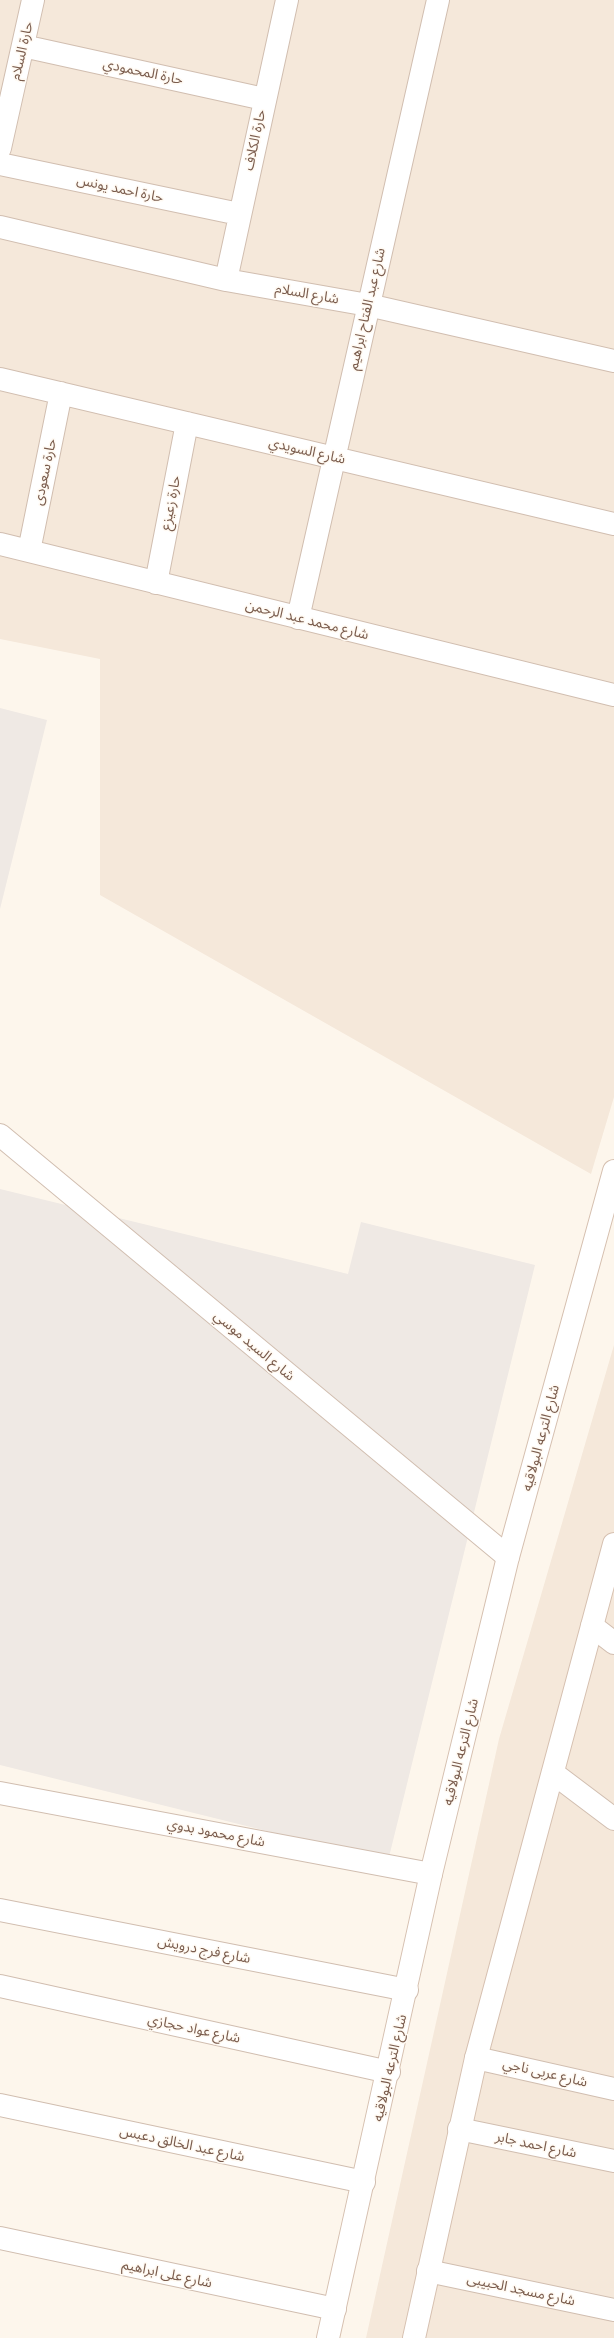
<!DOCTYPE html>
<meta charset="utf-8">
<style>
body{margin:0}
canvas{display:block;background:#fdf6ec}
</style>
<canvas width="614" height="2338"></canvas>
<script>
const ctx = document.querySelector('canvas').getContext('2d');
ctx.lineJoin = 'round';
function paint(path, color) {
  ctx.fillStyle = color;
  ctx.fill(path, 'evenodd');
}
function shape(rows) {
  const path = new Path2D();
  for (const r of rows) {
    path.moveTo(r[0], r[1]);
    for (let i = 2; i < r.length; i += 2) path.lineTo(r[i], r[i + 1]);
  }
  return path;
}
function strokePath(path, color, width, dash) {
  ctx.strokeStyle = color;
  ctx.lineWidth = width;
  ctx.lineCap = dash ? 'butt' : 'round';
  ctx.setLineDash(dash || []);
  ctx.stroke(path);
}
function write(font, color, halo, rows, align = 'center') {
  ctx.font = font + ' Cabin,"Noto Sans Arabic",sans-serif';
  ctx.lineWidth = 3;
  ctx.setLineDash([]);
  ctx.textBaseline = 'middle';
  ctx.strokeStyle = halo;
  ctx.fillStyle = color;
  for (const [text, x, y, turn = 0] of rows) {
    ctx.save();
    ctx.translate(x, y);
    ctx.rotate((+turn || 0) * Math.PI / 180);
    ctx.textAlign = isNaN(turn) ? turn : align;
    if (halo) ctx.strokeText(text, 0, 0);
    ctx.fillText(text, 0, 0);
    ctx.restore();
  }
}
const residential = shape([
 [0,0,614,0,614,1097,591,1174,100,895,100,659,0,639],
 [614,1345,614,2338,366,2338,499,1739]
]);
const industrial = shape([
 [0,708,47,720,0,909],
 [0,1189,348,1274,361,1222,535,1265,388,1861,0,1765]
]);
const street = shape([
 [23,46,264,99],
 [0,148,33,0],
 [0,164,239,214],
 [0,227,226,280,368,305,614,361],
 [226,280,287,0],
 [0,379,614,524],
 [0,544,614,695],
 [29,551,61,393],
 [156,583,187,423],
 [298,618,438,0],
 [0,1135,508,1557],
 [592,1626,614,1643],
 [553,1773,614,1819],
 [0,1793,431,1874],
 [0,1910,407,1990],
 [0,1986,389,2072],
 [476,2058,614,2089],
 [0,2105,364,2182],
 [459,2129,614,2161],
 [0,2238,335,2309],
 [428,2271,614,2310]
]);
const secondary = shape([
 [328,2338,431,1874,508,1557,614,1171],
 [414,2338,476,2058,614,1544]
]);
const streetNames = [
 ["حارة السلام",22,51,-77],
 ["حارة المحمودي",143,72,12],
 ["حارة الكلاف",255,140,-78],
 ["حارة احمد يونس",120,189,12],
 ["شارع السلام",307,294,10],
 ["شارع عبد الفتاح ابراهيم",367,309,-77],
 ["شارع السويدي",307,451,13],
 ["حارة سعودى",45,472,-78],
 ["حارة زعيزع",171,503,-79],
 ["شارع محمد عبد الرحمن",307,620,14],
 ["شارع السيد موسي",254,1346,40],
 ["شارع الترعه البولاقيه",541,1438,-75],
 ["شارع الترعه البولاقيه",461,1752,-76],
 ["شارع محمود بدوي",216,1833,11],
 ["شارع فرج درويش",204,1950,11],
 ["شارع عواد حجازي",194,2029,12],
 ["شارع الترعه البولاقيه",390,2068,-77],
 ["شارع عربى ناجي",545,2073,13],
 ["شارع عبد الخالق دعبس",182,2144,12],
 ["شارع احمد جابر",536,2145,12],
 ["شارع على ابراهيم",167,2274,12],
 ["شارع مسجد الحبيبى",521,2290,12]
];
paint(residential, '#f5e8da');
paint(industrial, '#efe9e4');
strokePath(street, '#d1beb0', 24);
strokePath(secondary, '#d6c0b0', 24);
strokePath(street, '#fff', 22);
strokePath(secondary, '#fff', 22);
write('14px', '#7a5c4d', '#fffaf3', streetNames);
</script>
